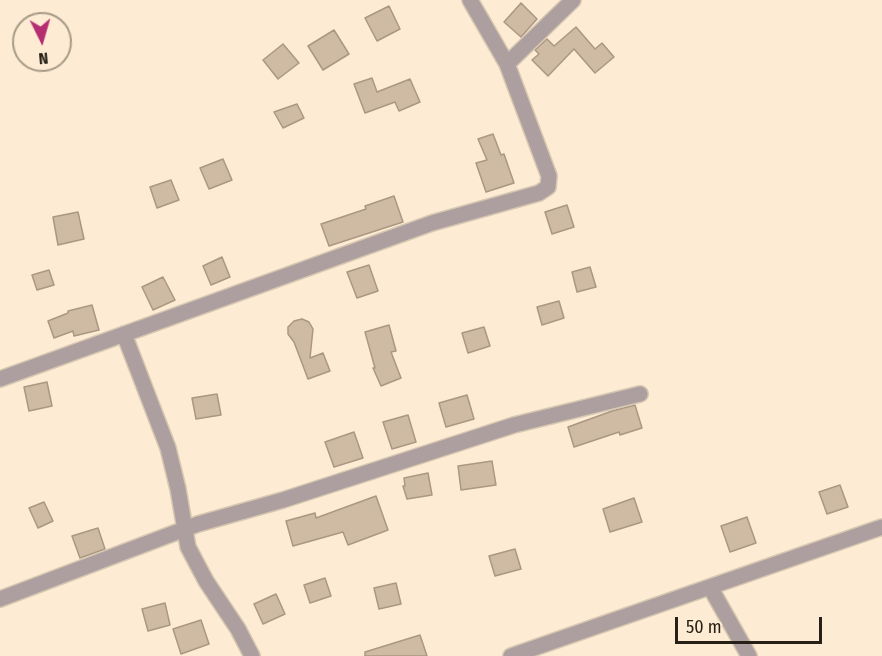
<!DOCTYPE html>
<style>
body{margin:0}
#map{position:relative;width:882px;height:656px;overflow:hidden;background:#fdecd3;font-family:"Fira Sans Condensed",sans-serif}
canvas{display:block}
.north{position:absolute;left:12px;top:12px;width:60px;height:60px;box-sizing:border-box;background:#fdecd3;border:2px solid #a79a88;border-radius:50%;rotate:175deg;font-size:16px;font-weight:700;line-height:24px;text-align:center;color:#262017}
.north::after{content:'';display:block;margin:auto;width:21px;height:27px;background:#b52e71;clip-path:polygon(50% 0,100% 100%,50% 72%,0 100%)}
.scale{position:absolute;left:675px;top:617px;width:147px;height:27px;box-sizing:border-box;border:3px solid #262017;border-top:0;padding-left:8px;font-size:18px;line-height:21px;white-space:nowrap;color:#262017;-webkit-text-stroke:4px #fdecd3;paint-order:stroke}
</style>
<div id="map">
<canvas width="882" height="656"></canvas>
<div class="north">N</div>
<div class="scale">50 m</div>
</div>
<script>
const ctx = document.querySelector('canvas').getContext('2d');
ctx.lineJoin = 'round';
function paint(path, color) {
  ctx.fillStyle = color;
  ctx.fill(path, 'evenodd');
}
function shape(rows) {
  const path = new Path2D();
  for (const r of rows) {
    path.moveTo(r[0], r[1]);
    for (let i = 2; i < r.length; i += 2) path.lineTo(r[i], r[i + 1]);
  }
  return path;
}
function strokePath(path, color, width, dash) {
  ctx.strokeStyle = color;
  ctx.lineWidth = width;
  ctx.lineCap = dash ? 'butt' : 'round';
  ctx.setLineDash(dash || []);
  ctx.stroke(path);
}
const building = shape([
 [521,3,537,19,521,37,504,22,521,3],
 [389,6,400,29,377,41,365,18,389,6],
 [576,27,595,49,602,43,614,57,595,73,574,49,548,76,532,60,539,54,535,50,547,39,554,46,576,27],
 [334,30,349,54,323,70,308,46,334,30],
 [283,44,299,63,278,79,263,60,283,44],
 [372,78,377,92,410,79,420,102,399,111,395,102,365,113,354,84,372,78],
 [297,104,304,118,283,128,274,112,297,104],
 [493,134,501,155,504,154,514,183,486,192,476,163,487,160,478,139,493,134],
 [223,159,232,180,209,189,200,168,223,159],
 [171,180,179,200,157,208,150,187,171,180],
 [394,196,403,222,329,246,321,224,366,209,365,206,394,196],
 [567,205,574,227,552,234,545,212,567,205],
 [78,212,84,239,58,245,53,217,78,212],
 [222,257,230,277,211,285,203,266,222,257],
 [369,265,378,291,357,298,347,272,369,265],
 [590,267,596,287,577,292,572,272,590,267],
 [49,270,54,285,37,290,32,275,49,270],
 [163,277,175,300,153,310,142,287,163,277],
 [559,301,564,318,542,325,537,307,559,301],
 [92,305,99,330,74,336,73,331,54,338,48,321,68,313,68,311,92,305],
 [302,319,309,322,313,329,310,358,323,353,330,371,308,379,294,342,288,334,288,327,294,321,302,319],
 [389,325,396,351,391,352,401,378,381,386,373,368,375,368,365,332,389,325],
 [484,327,490,346,468,353,462,333,484,327],
 [47,382,52,406,29,411,24,387,47,382],
 [217,394,221,415,196,419,192,398,217,394],
 [467,395,474,419,446,427,439,403,467,395],
 [635,405,642,428,620,435,619,432,574,447,568,427,612,411,635,405],
 [408,415,416,442,392,449,383,422,408,415],
 [354,432,363,458,334,467,325,442,354,432],
 [492,461,496,485,461,490,458,466,492,461],
 [428,473,432,495,407,499,403,486,405,486,404,478,428,473],
 [840,485,848,507,827,514,819,492,840,485],
 [376,496,388,530,348,545,343,532,293,546,286,521,315,513,316,518,376,496],
 [634,498,642,522,610,532,603,509,634,498],
 [44,502,53,521,38,528,29,508,44,502],
 [747,517,756,543,730,552,721,526,747,517],
 [98,528,105,549,80,558,72,536,98,528],
 [515,549,521,569,495,576,489,556,515,549],
 [325,578,331,596,310,603,304,585,325,578],
 [396,583,401,604,379,609,374,588,396,583],
 [276,594,285,614,263,624,254,604,276,594],
 [165,603,170,625,148,631,142,609,165,603],
 [201,620,209,644,181,654,173,629,201,620],
 [420,635,427,656,365,656,365,652,420,635]
]);
const street = shape([
 [507,64,573,0],
 [124,334,168,448,178,489,188,547,206,581,238,629,252,656],
 [0,379,432,223,539,193,548,187,549,176,507,64,470,0],
 [710,587,749,656],
 [0,599,198,524,283,500,514,425,640,394],
 [511,656,882,527]
]);
paint(building, '#cfbaa4');
strokePath(building, '#ab9782', 1.5);
strokePath(street, '#d6c7b1', 18);
strokePath(street, '#ad9e9f', 15);
</script>
